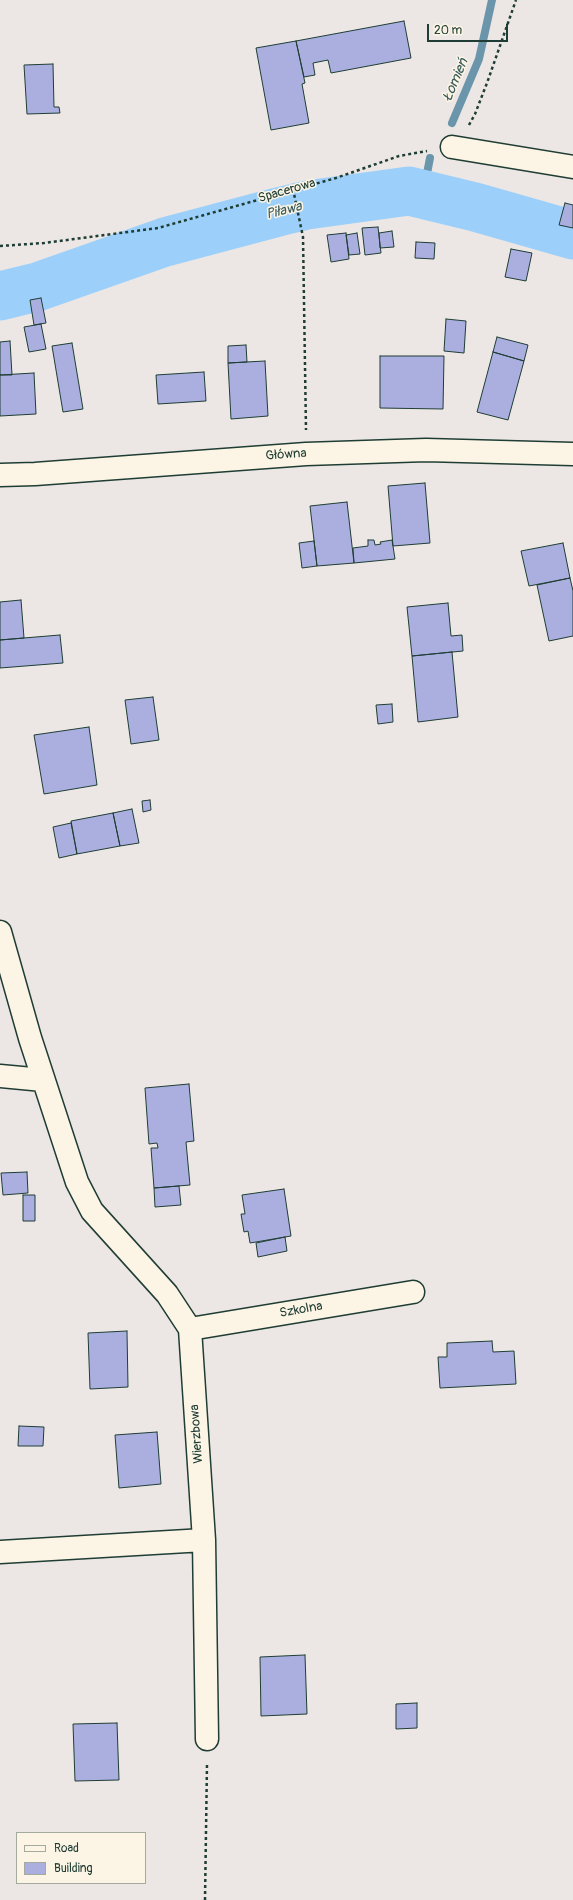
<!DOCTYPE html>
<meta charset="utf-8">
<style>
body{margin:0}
#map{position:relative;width:573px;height:1900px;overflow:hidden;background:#ece7e4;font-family:Pangolin,sans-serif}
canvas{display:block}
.legend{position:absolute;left:16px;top:1832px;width:130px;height:52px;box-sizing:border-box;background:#fcf5e5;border:1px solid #a4ab9e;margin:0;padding:5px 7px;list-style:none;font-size:12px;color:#1f3d34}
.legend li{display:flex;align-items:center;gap:8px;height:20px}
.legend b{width:20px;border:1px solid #a4ab9e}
.scale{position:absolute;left:427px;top:24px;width:81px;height:18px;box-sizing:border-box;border:2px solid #1f3d34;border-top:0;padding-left:5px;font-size:12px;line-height:14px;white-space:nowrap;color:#1f3d34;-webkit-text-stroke:3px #fcf5e5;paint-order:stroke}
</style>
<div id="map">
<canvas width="573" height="1900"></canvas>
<ul class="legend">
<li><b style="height:5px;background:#fcf5e5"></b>Road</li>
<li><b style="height:11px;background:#aaafe0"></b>Building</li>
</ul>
<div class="scale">20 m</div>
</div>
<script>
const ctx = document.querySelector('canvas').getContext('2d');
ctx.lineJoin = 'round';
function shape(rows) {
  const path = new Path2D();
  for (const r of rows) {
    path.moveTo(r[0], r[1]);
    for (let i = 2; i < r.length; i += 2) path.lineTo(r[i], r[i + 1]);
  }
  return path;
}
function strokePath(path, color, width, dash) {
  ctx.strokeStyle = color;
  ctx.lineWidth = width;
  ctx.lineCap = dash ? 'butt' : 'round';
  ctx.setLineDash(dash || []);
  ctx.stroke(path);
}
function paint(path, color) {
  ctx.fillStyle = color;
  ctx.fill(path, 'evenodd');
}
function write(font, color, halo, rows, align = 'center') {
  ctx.font = font + ' Pangolin,sans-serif';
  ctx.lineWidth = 3;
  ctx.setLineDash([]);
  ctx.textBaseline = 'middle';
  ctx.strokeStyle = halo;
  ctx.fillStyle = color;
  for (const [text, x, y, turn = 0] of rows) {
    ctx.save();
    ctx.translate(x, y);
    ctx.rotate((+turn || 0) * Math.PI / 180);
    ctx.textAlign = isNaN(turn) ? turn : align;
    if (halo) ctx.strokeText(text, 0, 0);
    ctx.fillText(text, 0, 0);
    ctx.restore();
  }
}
const stream = shape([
 [452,123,479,59,492,0],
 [423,194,430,158]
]);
const river = shape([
 [0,296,37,287,165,242,278,212,307,205,409,191,475,207,573,235]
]);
const building = shape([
 [404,21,411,58,331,73,328,60,313,63,315,75,304,77,296,41,404,21],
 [296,41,305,83,302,84,309,123,271,130,256,48,296,41],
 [53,64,54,107,59,107,60,113,27,114,24,65,53,64],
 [565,203,573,205,573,228,559,225,565,203],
 [378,227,381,253,365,255,362,228,378,227],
 [392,231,394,247,380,248,379,233,392,231],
 [346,233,349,259,331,262,327,235,346,233],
 [357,233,360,254,349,255,346,235,357,233],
 [416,242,435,243,434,259,415,258,416,242],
 [511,249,532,253,526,281,505,277,511,249],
 [41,298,46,323,34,325,30,300,41,298],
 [446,319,466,321,464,353,444,351,446,319],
 [41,324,46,349,29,352,24,327,41,324],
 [497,337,528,345,524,361,493,352,497,337],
 [10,341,12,375,0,375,0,342,10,341],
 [72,343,83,409,63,412,52,346,72,343],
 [246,345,247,362,228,363,228,346,246,345],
 [493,352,524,361,508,420,477,412,493,352],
 [380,356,444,356,443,409,380,408,380,356],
 [265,361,268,416,231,419,228,363,265,361],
 [204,372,206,401,158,404,156,375,204,372],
 [34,373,36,414,0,416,0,375,34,373],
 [425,483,430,543,393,546,388,486,425,483],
 [347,502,354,563,317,566,310,506,347,502],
 [368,540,374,540,375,545,381,544,380,542,392,540,395,559,354,563,353,548,368,546,368,540],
 [314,541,317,566,302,568,299,543,314,541],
 [563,543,570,578,529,586,521,551,563,543],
 [570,578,573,591,573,636,549,641,537,585,570,578],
 [21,600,24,638,0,640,0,602,21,600],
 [448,603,451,636,462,635,463,651,412,656,407,607,448,603],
 [60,635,63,663,0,668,0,640,60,635],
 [452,652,458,717,418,722,412,656,452,652],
 [153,697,159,740,131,744,125,700,153,697],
 [392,704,393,722,378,724,376,705,392,704],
 [89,727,97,785,44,794,34,735,89,727],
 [150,800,151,810,143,812,142,801,150,800],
 [132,809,139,843,120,846,113,813,132,809],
 [113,813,120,846,77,854,71,821,113,813],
 [71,823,77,854,59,858,53,827,71,823],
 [189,1084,194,1141,186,1142,190,1185,154,1188,151,1148,158,1148,157,1143,149,1144,145,1088,189,1084],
 [27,1172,28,1193,3,1195,1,1173,27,1172],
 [179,1186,181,1205,155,1207,154,1188,179,1186],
 [284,1189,291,1236,250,1243,248,1231,244,1232,241,1214,245,1214,242,1195,284,1189],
 [23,1195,35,1195,35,1221,23,1221,23,1195],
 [285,1237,287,1251,258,1257,256,1243,285,1237],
 [127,1331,128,1387,90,1389,88,1333,127,1331],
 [492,1341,493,1352,514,1351,516,1384,440,1388,438,1357,447,1357,447,1343,492,1341],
 [19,1426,44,1427,43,1446,18,1446,19,1426],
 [157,1432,161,1484,119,1488,115,1435,157,1432],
 [305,1655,307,1714,261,1716,260,1657,305,1655],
 [417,1703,417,1728,396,1729,396,1704,417,1703],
 [117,1723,119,1780,75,1781,73,1724,117,1723]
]);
const path = shape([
 [469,125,475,114,487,83,516,0],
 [293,189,303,237,306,430],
 [0,246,44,243,158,228,336,178,399,156,427,151],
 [205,1900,207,1763]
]);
const minor = shape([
 [452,147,573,167],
 [0,932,30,1038,77,1182,92,1211,167,1294,190,1329,204,1540,207,1739],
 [0,1076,43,1080],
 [190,1329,413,1292],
 [0,1552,204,1540]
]);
const major = shape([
 [0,475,35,474,306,454,426,450,573,454]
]);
const streetNames = [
 ["Spacerowa",287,191,-16],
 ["Główna",286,455,-4],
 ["Szkolna",301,1310,-10],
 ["Wierzbowa",197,1434,-94]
];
const waterNames = [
 ["Łomień",456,80,-67],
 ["Piława",284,211,-14]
];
strokePath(stream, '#6a95ab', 8);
strokePath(river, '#9cd0fa', 49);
paint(building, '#aaafe0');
strokePath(building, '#1f3d34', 1);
strokePath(minor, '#1f3d34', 25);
strokePath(major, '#1f3d34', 25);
strokePath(path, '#1f3d34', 2.5, [3, 3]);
strokePath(minor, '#fcf5e5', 22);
strokePath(major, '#fcf5e5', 22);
write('13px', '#1f3d34', '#fcf5e5', streetNames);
write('italic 14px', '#385a5c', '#fcf5e5', waterNames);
</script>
